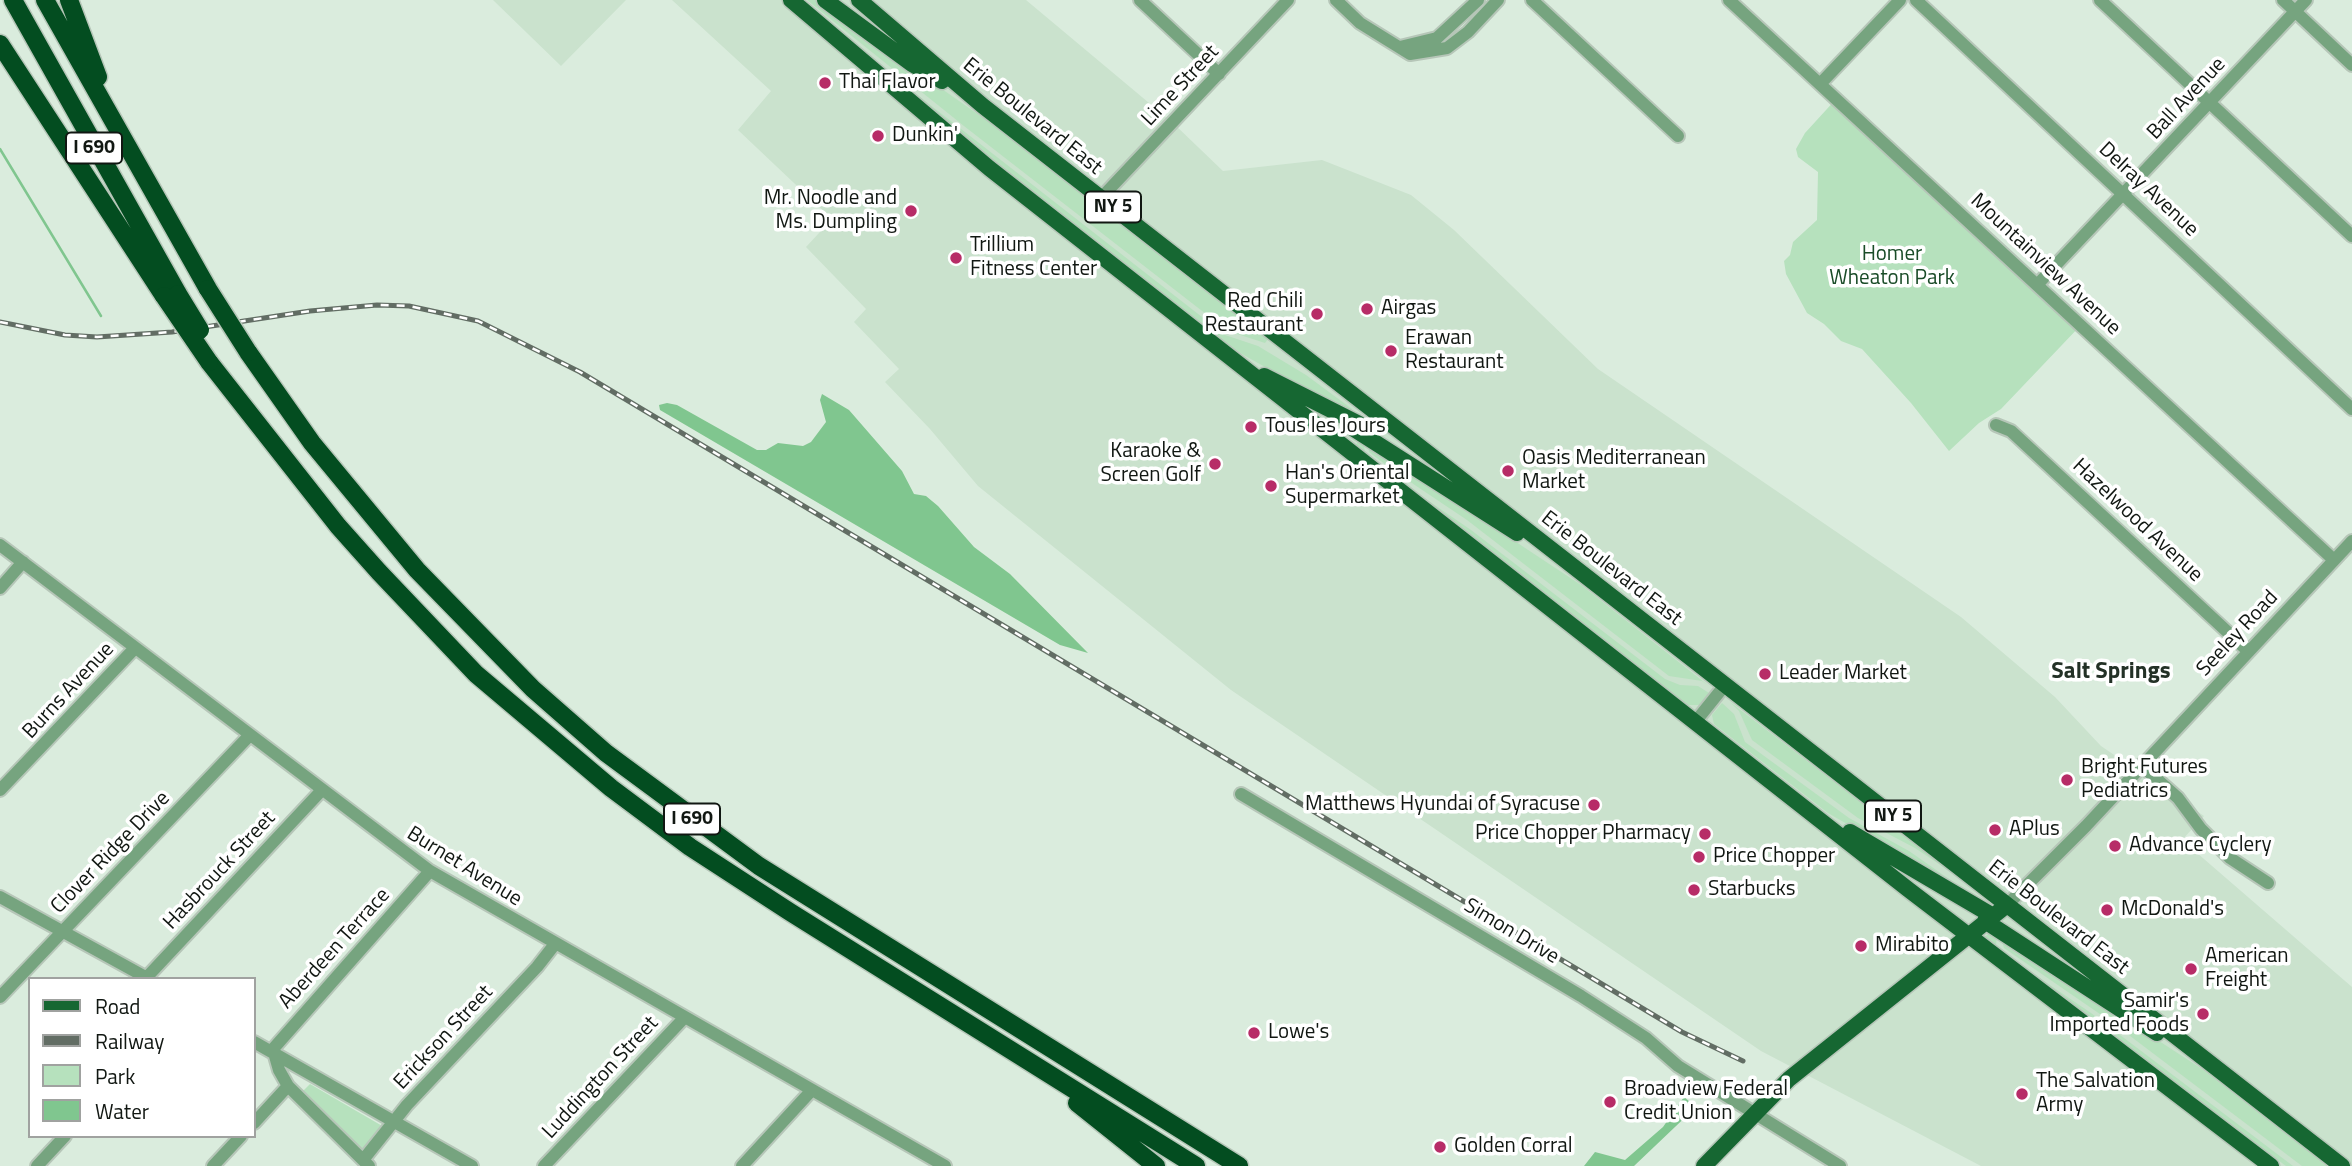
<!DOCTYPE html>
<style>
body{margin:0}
#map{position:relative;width:2352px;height:1166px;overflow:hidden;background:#daecdd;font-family:"Titillium Web",sans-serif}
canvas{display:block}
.legend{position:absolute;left:28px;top:977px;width:228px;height:161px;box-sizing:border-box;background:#fff;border:2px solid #a0a2a0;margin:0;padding:9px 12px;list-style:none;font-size:21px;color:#111712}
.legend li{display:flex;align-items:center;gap:14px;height:35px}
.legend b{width:35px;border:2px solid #a0a2a0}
</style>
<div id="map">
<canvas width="2352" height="1166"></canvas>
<ul class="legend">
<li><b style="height:9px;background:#166732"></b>Road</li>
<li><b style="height:9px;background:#626d64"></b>Railway</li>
<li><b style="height:19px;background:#b6e1bd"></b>Park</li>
<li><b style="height:19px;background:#80c68f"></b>Water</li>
</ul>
</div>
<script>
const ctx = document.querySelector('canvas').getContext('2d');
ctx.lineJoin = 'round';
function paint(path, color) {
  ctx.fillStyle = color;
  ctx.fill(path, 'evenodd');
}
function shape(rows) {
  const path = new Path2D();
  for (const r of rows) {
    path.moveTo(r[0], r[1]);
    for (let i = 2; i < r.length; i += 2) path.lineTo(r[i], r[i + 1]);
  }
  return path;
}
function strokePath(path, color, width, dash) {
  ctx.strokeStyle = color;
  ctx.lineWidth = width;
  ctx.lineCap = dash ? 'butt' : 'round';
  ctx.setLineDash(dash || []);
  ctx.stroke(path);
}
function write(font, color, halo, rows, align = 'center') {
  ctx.font = font + ' "Titillium Web",sans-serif';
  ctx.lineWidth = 7;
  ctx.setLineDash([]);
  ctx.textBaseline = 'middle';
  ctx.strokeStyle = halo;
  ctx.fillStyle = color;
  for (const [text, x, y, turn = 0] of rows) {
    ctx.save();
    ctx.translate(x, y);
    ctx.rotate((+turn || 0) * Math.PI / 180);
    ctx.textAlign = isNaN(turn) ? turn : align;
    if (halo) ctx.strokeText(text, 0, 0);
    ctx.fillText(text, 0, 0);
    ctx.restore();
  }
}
const built = shape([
 [493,0,626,0,561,66],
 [672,0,1026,0,1173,123,1223,171,1322,160,1411,195,1454,230,1598,369,1961,617,2055,697,2101,746,2204,816,2182,840,2352,987,2352,1166,1981,1166,1761,1051,1231,690,978,486,930,429,885,382,899,369,854,322,866,309,806,247,832,219,738,130,771,91]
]);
const green = shape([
 [807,0,815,0,989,122,1268,339,1265,343,1231,332,1206,314,964,126],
 [856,47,1225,335,1258,346,1306,375,1352,409,1349,414,1233,349,881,74],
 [1837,98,2081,325,2001,409,1979,423,1949,451,1911,403,1862,349,1841,341,1824,324,1807,313,1786,274,1784,261,1790,255,1793,242,1817,220,1818,172,1798,157,1796,149,1805,133],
 [1359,439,1363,441,1366,457,1375,464,1471,530,1665,679,1680,685,1698,686,1709,693,1699,705,1688,705,1479,541,1358,452,1355,447],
 [1368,444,1581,585,1709,686,1702,681,1669,676,1467,520,1394,471,1369,452],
 [1730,702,1863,804,1898,826,1976,889,1915,848,1858,818,1752,740,1739,711],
 [1722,703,1734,714,1745,742,1849,818,1909,851,1982,902,1828,813,1714,724,1712,715],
 [1991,932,1997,934,1996,946,2003,953,2091,1013,2293,1166,2286,1166,1983,938],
 [2001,938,2202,1069,2327,1166,2302,1166,2113,1023,2004,948],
 [310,1084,384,1127,363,1151,302,1092]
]);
const water = shape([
 [822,394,849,410,902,471,914,494,926,496,938,506,974,547,1010,574,1088,653,1060,645,660,410,659,405,667,403,677,405,757,450,766,450,778,443,803,446,811,442,826,422,820,400],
 [1684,1097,1696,1107,1634,1166,1584,1166,1595,1152,1625,1160,1663,1127]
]);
const stream = shape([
 [0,149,101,316]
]);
const minor = shape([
 [1140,0,1219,74],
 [1336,0,1360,23,1410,54,1447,48,1468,32,1498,0],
 [1532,0,1678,136],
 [1729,0,2334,560],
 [1916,0,2352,409],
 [2100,0,2352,236],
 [2283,0,2352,65],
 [1400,47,1437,38,1478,0],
 [1821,83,1900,0],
 [1101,198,1288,0],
 [2037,285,2306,0],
 [1996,425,2011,431,2248,651],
 [0,545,430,871,945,1166],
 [0,588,23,562],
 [1696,721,1725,685],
 [2141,765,2178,798,2201,829,2230,858,2268,883],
 [0,790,135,648],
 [1241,794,1581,996,1646,1038,1678,1066,1840,1166],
 [0,897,149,979],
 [2007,905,2086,826,2352,541],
 [147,977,321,791],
 [0,997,249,736],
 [254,1042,472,1166],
 [254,1123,288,1086],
 [363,1160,407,1105,537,967,555,944],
 [37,1166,65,1136],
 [213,1166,241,1136],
 [369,1166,288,1086,279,1070,273,1049,430,871],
 [544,1166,685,1017],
 [742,1166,812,1090]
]);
const major = shape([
 [791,0,989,168,1909,890,2271,1166],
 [825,0,912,64,942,81],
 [859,0,983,106,2342,1166],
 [1264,376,1359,424],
 [1354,429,1517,533],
 [1850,832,1993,916],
 [1985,921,2157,1033],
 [1704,1166,1789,1079,2007,905]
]);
const highway = shape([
 [13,0,178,294],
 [45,0,208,289],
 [69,0,98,77],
 [0,44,164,296],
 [248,352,312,443,417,570,533,689,606,753,759,866,1239,1166],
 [209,362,338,526,379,572,476,674,611,788,690,847,790,912,1196,1166],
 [1077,1103,1156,1166]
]);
const rail = shape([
 [0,322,65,335,97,337,172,332,310,311,377,305,409,306,478,321,580,372,1682,1032,1743,1061]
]);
const highwayBridge = shape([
 [208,289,248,352],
 [178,294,200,330],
 [164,296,209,362]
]);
const markers = [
 [825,83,7,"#b72c67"],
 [878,136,7,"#b72c67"],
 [911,211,7,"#b72c67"],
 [956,258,7,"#b72c67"],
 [1367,309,7,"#b72c67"],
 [1317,314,7,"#b72c67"],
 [1391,351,7,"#b72c67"],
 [1251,427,7,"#b72c67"],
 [1215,464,7,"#b72c67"],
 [1508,471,7,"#b72c67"],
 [1271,486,7,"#b72c67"],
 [1765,674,7,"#b72c67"],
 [2067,780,7,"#b72c67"],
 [1594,805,7,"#b72c67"],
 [1995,830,7,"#b72c67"],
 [1705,834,7,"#b72c67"],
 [2115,846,7,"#b72c67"],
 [1699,857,7,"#b72c67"],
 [1694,890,7,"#b72c67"],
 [2107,910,7,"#b72c67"],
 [1861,946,7,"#b72c67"],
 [2191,969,7,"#b72c67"],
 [2203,1014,7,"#b72c67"],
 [1254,1033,7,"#b72c67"],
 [2022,1094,7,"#b72c67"],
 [1610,1102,7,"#b72c67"],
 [1440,1147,7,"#b72c67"]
];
const shields = [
 [94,148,56],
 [1113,207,56],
 [1893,816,56],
 [692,819,56]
];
const shieldNames = [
 ["I 690",94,148],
 ["NY 5",1113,207],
 ["NY 5",1893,816],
 ["I 690",692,819]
];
const poiNames = [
 ["Thai Flavor",839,83],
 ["Dunkin'",892,136],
 ["Mr. Noodle and",897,199,"right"],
 ["Ms. Dumpling",897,223,"right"],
 ["Trillium",970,246],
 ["Fitness Center",970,270],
 ["Red Chili",1303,302,"right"],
 ["Restaurant",1303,326,"right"],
 ["Airgas",1381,309],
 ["Erawan",1405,339],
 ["Restaurant",1405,363],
 ["Tous les Jours",1265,427],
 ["Karaoke &",1201,452,"right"],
 ["Screen Golf",1201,476,"right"],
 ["Oasis Mediterranean",1522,459],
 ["Market",1522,483],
 ["Han's Oriental",1285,474],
 ["Supermarket",1285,498],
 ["Leader Market",1779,674],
 ["Bright Futures",2081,768],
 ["Pediatrics",2081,792],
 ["Matthews Hyundai of Syracuse",1580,805,"right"],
 ["APlus",2009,830],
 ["Price Chopper Pharmacy",1691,834,"right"],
 ["Advance Cyclery",2129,846],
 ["Price Chopper",1713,857],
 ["Starbucks",1708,890],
 ["McDonald's",2121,910],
 ["Mirabito",1875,946],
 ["American",2205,957],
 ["Freight",2205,981],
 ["Samir's",2189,1002,"right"],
 ["Imported Foods",2189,1026,"right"],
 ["Lowe's",1268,1033],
 ["The Salvation",2036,1082],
 ["Army",2036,1106],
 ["Broadview Federal",1624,1090],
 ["Credit Union",1624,1114],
 ["Golden Corral",1454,1147]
];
const streetNames = [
 ["Lime Street",1181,86,-47],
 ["Ball Avenue",2187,99,-47],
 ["Erie Boulevard East",1032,117,39],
 ["Delray Avenue",2148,190,43],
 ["Mountainview Avenue",2045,265,43],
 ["Hazelwood Avenue",2137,521,43],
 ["Erie Boulevard East",1611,569,38],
 ["Seeley Road",2238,634,-47],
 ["Burns Avenue",69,691,-47],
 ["Clover Ridge Drive",111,853,-46],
 ["Burnet Avenue",464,867,32],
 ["Hasbrouck Street",220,871,-47],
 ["Erie Boulevard East",2058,918,38],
 ["Simon Drive",1511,932,31],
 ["Aberdeen Terrace",335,949,-48],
 ["Erickson Street",444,1038,-47],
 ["Luddington Street",601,1078,-47]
];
const parkNames = [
 ["Homer",1892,255],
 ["Wheaton Park",1892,279]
];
const neighbourhoodNames = [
 ["Salt Springs",2111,672]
];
paint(built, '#cae2cd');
paint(green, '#b6e1bd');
paint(water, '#80c68f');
strokePath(stream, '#80c68f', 2.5);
strokePath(minor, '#b6c6b8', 16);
strokePath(major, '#b6c6b8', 19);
strokePath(highway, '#b6c6b8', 21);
strokePath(minor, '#76a47f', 12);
strokePath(major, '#166732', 16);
strokePath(highway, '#034d20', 18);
strokePath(rail, '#626d64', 5);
strokePath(rail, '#fff', 2.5, [8]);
strokePath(highwayBridge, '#b6c6b8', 21, []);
strokePath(highwayBridge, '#034d20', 18);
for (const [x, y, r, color] of markers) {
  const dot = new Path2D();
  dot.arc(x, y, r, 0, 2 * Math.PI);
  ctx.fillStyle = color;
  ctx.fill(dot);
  strokePath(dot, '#fff', 2.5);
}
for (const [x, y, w] of shields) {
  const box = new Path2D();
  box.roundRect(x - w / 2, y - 15.5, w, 31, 5);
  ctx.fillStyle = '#fff';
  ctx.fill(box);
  strokePath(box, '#111712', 2);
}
write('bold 19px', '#111712', null, shieldNames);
write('21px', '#111712', '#fff', poiNames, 'left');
write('21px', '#111712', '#fff', streetNames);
write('21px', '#1a4c28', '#fff', parkNames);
write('bold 23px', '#233126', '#fff', neighbourhoodNames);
</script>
